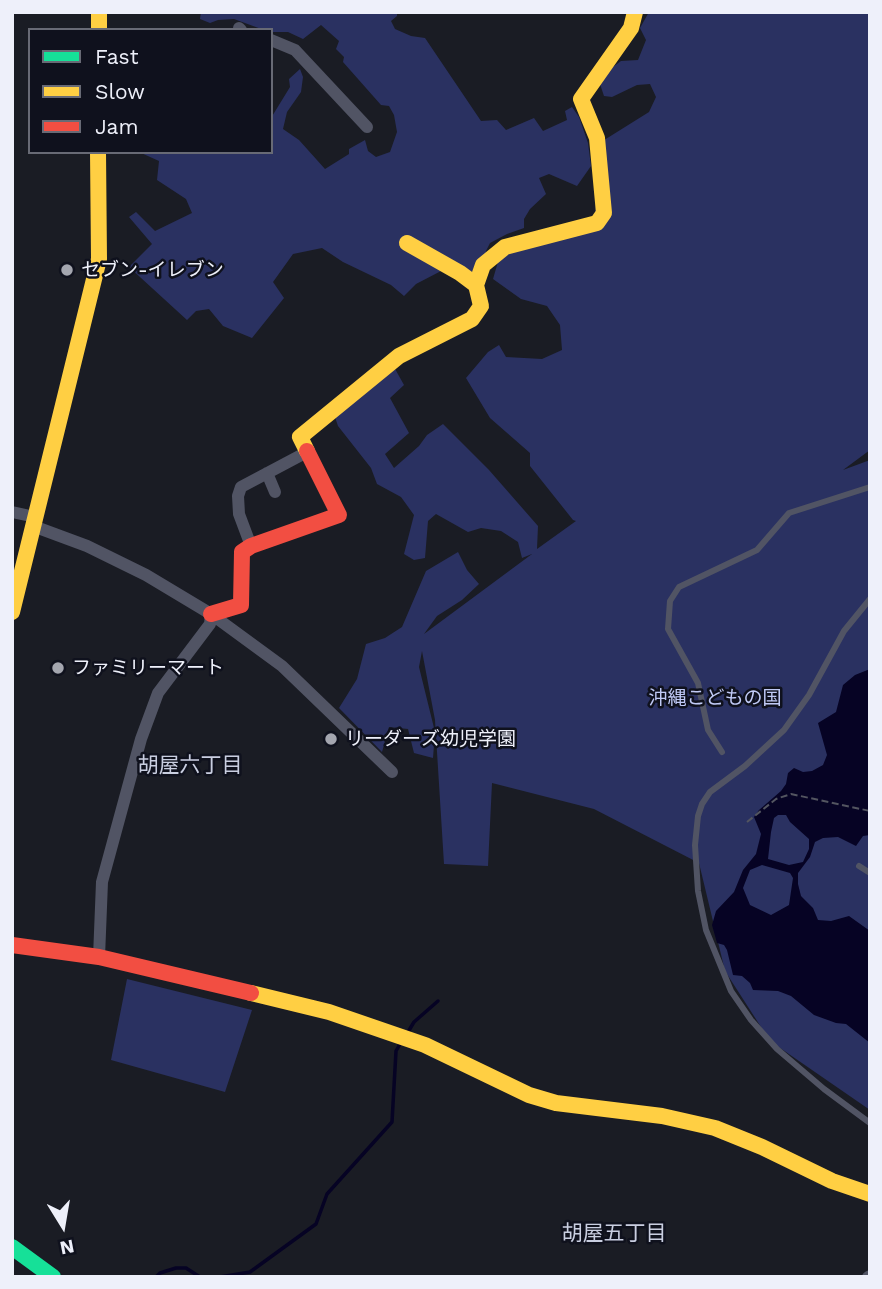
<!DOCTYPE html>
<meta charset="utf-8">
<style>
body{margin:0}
#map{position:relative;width:882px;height:1289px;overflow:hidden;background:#1a1c24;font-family:"Work Sans",sans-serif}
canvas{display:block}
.frame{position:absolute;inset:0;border:14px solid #eef0fa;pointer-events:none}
.legend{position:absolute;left:28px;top:28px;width:245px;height:126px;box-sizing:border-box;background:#0f111d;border:2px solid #686a75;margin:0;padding:9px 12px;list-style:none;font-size:21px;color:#eef0fa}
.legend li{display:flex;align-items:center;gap:14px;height:35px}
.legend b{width:35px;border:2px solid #686a75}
.north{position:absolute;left:28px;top:1191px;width:70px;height:70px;-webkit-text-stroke:5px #0f111d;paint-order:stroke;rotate:169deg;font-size:19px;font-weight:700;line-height:28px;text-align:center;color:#eef0fa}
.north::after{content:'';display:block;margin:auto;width:24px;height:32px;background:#eef0fa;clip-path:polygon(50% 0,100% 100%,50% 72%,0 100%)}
</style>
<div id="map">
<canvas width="882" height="1289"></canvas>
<div class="frame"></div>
<ul class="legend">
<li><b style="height:9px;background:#16e098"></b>Fast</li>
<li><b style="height:9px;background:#ffcf43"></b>Slow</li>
<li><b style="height:9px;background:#f24e42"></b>Jam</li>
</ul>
<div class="north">N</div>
</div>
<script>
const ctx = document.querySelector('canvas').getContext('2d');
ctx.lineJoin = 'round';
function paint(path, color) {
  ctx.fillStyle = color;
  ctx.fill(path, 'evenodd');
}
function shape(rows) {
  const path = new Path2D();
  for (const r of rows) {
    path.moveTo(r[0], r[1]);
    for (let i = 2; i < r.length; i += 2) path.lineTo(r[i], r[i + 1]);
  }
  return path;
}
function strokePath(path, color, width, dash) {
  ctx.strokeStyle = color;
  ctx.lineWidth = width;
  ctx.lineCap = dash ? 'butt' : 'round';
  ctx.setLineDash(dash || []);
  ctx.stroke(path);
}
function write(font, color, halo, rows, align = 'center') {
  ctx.font = font + ' "Work Sans","Noto Sans JP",sans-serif';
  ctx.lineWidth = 5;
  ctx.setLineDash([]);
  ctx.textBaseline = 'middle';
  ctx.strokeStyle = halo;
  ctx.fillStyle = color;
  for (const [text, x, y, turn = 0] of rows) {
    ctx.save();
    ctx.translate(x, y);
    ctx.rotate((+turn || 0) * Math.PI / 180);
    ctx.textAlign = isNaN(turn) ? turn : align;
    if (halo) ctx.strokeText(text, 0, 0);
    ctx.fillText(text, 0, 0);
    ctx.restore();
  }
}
const green = shape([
 [201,12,397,12,397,16,391,21,395,29,411,36,425,38,481,121,497,120,506,130,534,118,543,131,567,120,565,111,572,107,579,117,588,143,591,166,577,186,549,174,539,178,546,194,530,209,524,219,524,228,507,234,490,243,486,251,481,276,443,270,416,284,404,296,391,285,343,262,322,248,293,254,273,282,284,298,252,338,223,326,209,309,196,311,187,320,129,267,152,244,129,217,136,212,155,231,192,213,186,199,157,180,159,161,139,152,271,152,271,118,290,87,289,79,300,69,303,77,301,92,287,112,283,129,299,140,325,169,349,154,349,149,365,140,368,151,376,157,390,152,397,132,394,115,389,106,381,105,343,62,344,57,336,49,339,41,321,25,303,39,288,32,271,32,271,30,264,30,234,19,218,20,210,23,200,19],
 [649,12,870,12,870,450,843,470,870,460,870,1110,770,1041,725,971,699,863,594,809,492,783,488,866,444,864,435,720,422,651,419,667,435,732,433,758,414,753,408,729,389,727,382,752,339,708,357,679,366,644,385,638,402,627,426,571,458,552,467,570,479,584,462,600,437,616,424,634,532,554,522,558,518,542,501,531,481,528,468,532,436,514,428,521,425,558,414,560,404,554,414,515,401,497,377,484,371,468,338,426,334,414,394,367,404,385,390,398,409,433,385,454,394,468,419,446,427,435,443,424,489,470,538,526,537,549,576,521,573,520,530,466,530,453,490,418,466,378,488,352,499,345,506,357,542,359,562,350,560,325,547,306,521,299,493,279,502,248,594,227,601,142,649,112,656,97,650,84,637,85,612,97,604,96,598,78,621,61,638,60,646,40,640,28],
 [127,979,252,1010,225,1092,111,1060]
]);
const water = shape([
 [870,669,870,835,863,836,856,846,838,837,823,838,815,842,810,857,798,873,798,884,801,896,813,908,818,920,831,921,849,916,870,931,870,1043,846,1024,836,1023,814,1015,791,996,778,991,753,990,750,983,742,976,733,975,727,950,724,945,717,943,712,925,716,911,734,892,743,870,756,854,761,834,754,817,759,810,781,791,786,784,788,773,794,768,803,772,812,771,823,765,827,755,818,723,836,712,843,685,855,675],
 [778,815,786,815,790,822,809,839,809,849,803,862,789,865,768,859,771,832,774,818],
 [762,865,790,873,793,878,789,905,771,915,750,905,743,888,750,870]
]);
const stream = shape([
 [408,1032,414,1022,438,1001],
 [156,1277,160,1273,176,1268,186,1268,200,1277],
 [220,1277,250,1272,316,1224,327,1194,392,1122,396,1051,400,1044]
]);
const path = shape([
 [747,822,776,799,791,794,870,811]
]);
const lane = shape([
 [870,599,844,631,809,695,784,730,745,766,710,792,702,804,698,816,695,845,698,891,706,930,731,991,751,1020,777,1049,824,1089,870,1123],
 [722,752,708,730,698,683,668,629,670,601,679,587,757,550,789,513,870,487],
 [859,866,870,873]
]);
const street = shape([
 [239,28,241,30],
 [271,40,295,50,367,127],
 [267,473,275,492],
 [12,512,35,517],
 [33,526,87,546,146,575,211,614,282,666,392,772],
 [251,546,239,514,238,496,241,487,307,452],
 [99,957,102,882,141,739,158,693,210,624,211,614],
 [868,1277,870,1276]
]);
const fast = shape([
 [12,1247,53,1277]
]);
const slow = shape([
 [99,12,99,30],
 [476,285,483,265,505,247,597,223,604,213,597,138,581,99,631,28,635,12],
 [307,451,300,437,399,356,472,319,481,306,476,285,460,273,407,243],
 [12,612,99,259,98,152],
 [251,993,329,1012,425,1045,529,1095,556,1103,662,1116,715,1128,762,1147,832,1181,870,1194]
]);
const jam = shape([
 [211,614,241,605,242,552,251,546,339,515,307,451],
 [12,945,99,957,251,993]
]);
const markers = [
 [67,270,7,"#a4a6af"],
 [58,668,7,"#a4a6af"],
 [331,739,7,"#a4a6af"]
];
const poiNames = [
 ["セブン-イレブン",81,270],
 ["ファミリーマート",72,668],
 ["リーダーズ幼児学園",345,739]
];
const parkNames = [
 ["沖縄こどもの国",715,698]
];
const neighbourhoodNames = [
 ["胡屋六丁目",190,766],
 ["胡屋五丁目",614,1234]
];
paint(green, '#2a3161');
paint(water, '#060324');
strokePath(stream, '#060324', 3.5);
strokePath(path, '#535560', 2, [7, 3.5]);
strokePath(lane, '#515464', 6);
strokePath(street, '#515464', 12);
strokePath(fast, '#16e098', 16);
strokePath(slow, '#ffcf43', 16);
strokePath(jam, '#f24e42', 16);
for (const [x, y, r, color] of markers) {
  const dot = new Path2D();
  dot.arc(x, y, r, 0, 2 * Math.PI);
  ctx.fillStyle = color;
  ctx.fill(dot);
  strokePath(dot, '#0f111d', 2.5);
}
write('19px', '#eef0fa', '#0f111d', poiNames, 'left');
write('19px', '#c0caf6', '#0f111d', parkNames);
write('21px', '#c9cee0', '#0f111d', neighbourhoodNames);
</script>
